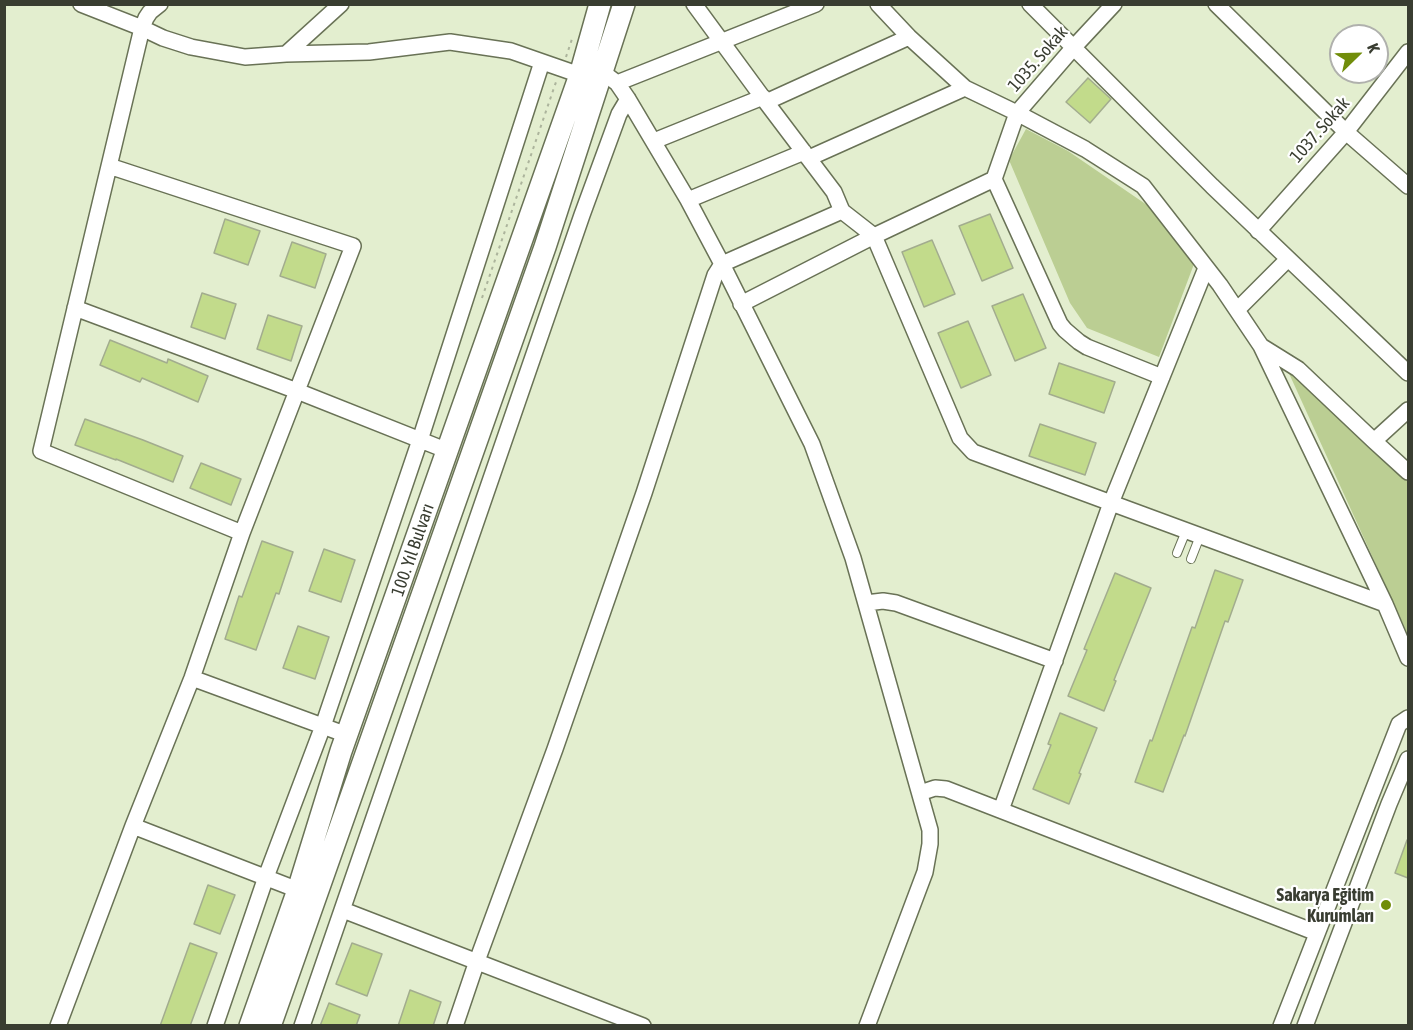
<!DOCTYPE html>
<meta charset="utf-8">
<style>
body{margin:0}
#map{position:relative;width:1413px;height:1030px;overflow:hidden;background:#e3eecf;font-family:"Asap Condensed",sans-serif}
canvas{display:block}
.frame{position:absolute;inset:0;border:6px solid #393d31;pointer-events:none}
.north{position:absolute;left:1329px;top:24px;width:60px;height:60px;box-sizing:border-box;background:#fff;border:2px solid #b0b1ad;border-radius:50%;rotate:67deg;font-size:16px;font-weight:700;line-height:24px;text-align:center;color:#393d31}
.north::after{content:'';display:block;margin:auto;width:21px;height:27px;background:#718d0a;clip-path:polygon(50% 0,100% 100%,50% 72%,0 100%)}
</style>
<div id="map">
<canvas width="1413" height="1030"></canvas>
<div class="frame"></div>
<div class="north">K</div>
</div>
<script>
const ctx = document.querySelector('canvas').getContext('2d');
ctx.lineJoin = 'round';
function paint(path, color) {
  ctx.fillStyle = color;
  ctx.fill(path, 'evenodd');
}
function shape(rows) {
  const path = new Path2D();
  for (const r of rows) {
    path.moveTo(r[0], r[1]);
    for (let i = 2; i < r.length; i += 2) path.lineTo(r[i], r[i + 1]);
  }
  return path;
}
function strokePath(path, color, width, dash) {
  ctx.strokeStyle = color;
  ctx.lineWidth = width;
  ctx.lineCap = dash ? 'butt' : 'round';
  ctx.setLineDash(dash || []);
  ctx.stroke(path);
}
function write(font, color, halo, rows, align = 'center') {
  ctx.font = font + ' "Asap Condensed",sans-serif';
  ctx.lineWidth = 4.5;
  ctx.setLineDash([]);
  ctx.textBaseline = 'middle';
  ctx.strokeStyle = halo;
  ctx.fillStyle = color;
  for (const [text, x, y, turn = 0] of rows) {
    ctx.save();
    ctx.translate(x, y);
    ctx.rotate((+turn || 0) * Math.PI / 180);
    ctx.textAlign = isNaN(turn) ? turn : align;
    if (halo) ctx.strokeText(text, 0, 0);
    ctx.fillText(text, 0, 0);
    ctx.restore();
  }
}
const green = shape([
 [1026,129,1068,151,1147,205,1194,264,1159,357,1087,328,1070,303,1009,160],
 [1287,369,1408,480,1408,635]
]);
const building = shape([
 [1088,78,1111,99,1090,123,1066,102,1088,78],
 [990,214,1013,268,982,281,959,226,990,214],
 [225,219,260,231,248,265,214,253,225,219],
 [932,240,955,294,924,307,902,252,932,240],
 [292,242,326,254,315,288,280,276,292,242],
 [202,293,236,304,225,339,191,327,202,293],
 [1023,294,1046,348,1015,361,992,306,1023,294],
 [268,315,302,326,291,361,257,349,268,315],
 [968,321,991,375,961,388,938,333,968,321],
 [110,340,167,363,168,359,208,376,198,402,142,378,140,382,100,365,110,340],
 [1059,363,1115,382,1104,413,1049,394,1059,363],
 [85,419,143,440,183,456,173,482,116,459,116,460,75,445,85,419],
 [1040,424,1096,443,1085,475,1029,456,1040,424],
 [201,463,241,479,231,505,190,488,201,463],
 [262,541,293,552,279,594,276,593,256,650,225,639,239,596,242,597,262,541],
 [324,549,355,560,341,602,309,591,324,549],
 [1215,570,1243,580,1228,622,1225,621,1185,736,1184,735,1163,792,1135,782,1150,740,1152,741,1192,627,1195,628,1215,570],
 [1115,573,1151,588,1114,680,1116,681,1104,711,1068,696,1087,650,1084,649,1115,573],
 [298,626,329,637,315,679,283,668,298,626],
 [1060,713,1097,728,1079,773,1081,774,1069,804,1033,789,1051,745,1048,744,1060,713],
 [1407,840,1408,841,1408,878,1395,873,1407,840],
 [208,885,235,895,220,934,194,924,208,885],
 [190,943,217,953,190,1026,160,1026,190,943],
 [352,943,382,954,367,996,336,984,352,943],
 [410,990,441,1002,433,1026,398,1026,410,990],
 [329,1003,360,1015,356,1026,320,1026,329,1003]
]);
const path = shape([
 [566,57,572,39],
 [482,298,556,82]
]);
const lane = shape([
 [1177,553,1186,531],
 [1191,559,1200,536]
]);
const street = shape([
 [81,4,142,28,163,38,191,47,245,57,286,54,341,4],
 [160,4,150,12,146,18,142,28,41,451,242,533],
 [694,4,766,102,909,37],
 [878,4,909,37,965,88,1017,113,1085,149,1143,186,1220,285,1261,346,1385,604,1408,658],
 [1030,4,1212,186,1408,373],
 [1216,4,1346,132,1408,186],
 [286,54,369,52,450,42,511,51,580,75],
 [600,77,609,77,617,83,628,99,688,200,722,264,842,211,834,192,766,102],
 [617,83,816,4],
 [654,141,763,97],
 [809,158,965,88],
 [994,179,1060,324,1065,330,1079,342,1087,347,1162,377],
 [688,200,804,152],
 [842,211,874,236,960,438,973,452,1385,604],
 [1258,231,1346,132,1408,52],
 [722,264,812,444,853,558,930,830,930,844,925,872,867,1026],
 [741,304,874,236,994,179,1017,113,1074,47,1114,4],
 [75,308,297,391,448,451],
 [1237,310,1288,259],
 [1261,346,1298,369,1374,441,1408,472],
 [1374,441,1408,410],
 [866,603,883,601,896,603,1055,661],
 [192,678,347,735],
 [920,793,935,788,946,789,1317,933],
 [1001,810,1111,503,1206,268],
 [133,826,298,890],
 [343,910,643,1026],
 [58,1026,133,826,192,678,242,533,353,246,109,166],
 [215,1026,266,877,323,726,420,440,542,62],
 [302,1026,582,215,619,114,628,99],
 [455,1026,477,961,555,749,644,493,715,275,722,264],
 [1281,1026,1399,724,1408,718],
 [1305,1026,1389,804,1408,759]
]);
const secondary = shape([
 [250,1026,298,890,341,751,580,75,600,4],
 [270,1026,545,247,624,4]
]);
const markers = [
 [1386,905,6,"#718d0a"]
];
const streetNames = [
 ["1035. Sokak",1038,59,-49],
 ["1037. Sokak",1320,130,-49],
 ["100. Yıl Bulvarı",413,550,-71]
];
const poiNames = [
 ["Sakarya Eğitim",1374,895],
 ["Kurumları",1374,916]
];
paint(green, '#bbce93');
paint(building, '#c2db8b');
strokePath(building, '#a2ac8e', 1.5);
strokePath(lane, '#697256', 10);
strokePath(street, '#697256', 18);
strokePath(secondary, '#697256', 24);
strokePath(path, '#acb49c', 2, [3, 4.5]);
strokePath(lane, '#fff', 8);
strokePath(street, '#fff', 15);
strokePath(secondary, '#fff', 21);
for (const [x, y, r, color] of markers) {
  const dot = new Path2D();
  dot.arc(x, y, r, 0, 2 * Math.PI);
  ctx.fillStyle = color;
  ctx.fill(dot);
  strokePath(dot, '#fff', 2);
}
write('18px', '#393d31', '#fff', streetNames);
write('bold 18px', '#393d31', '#fff', poiNames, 'right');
</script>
